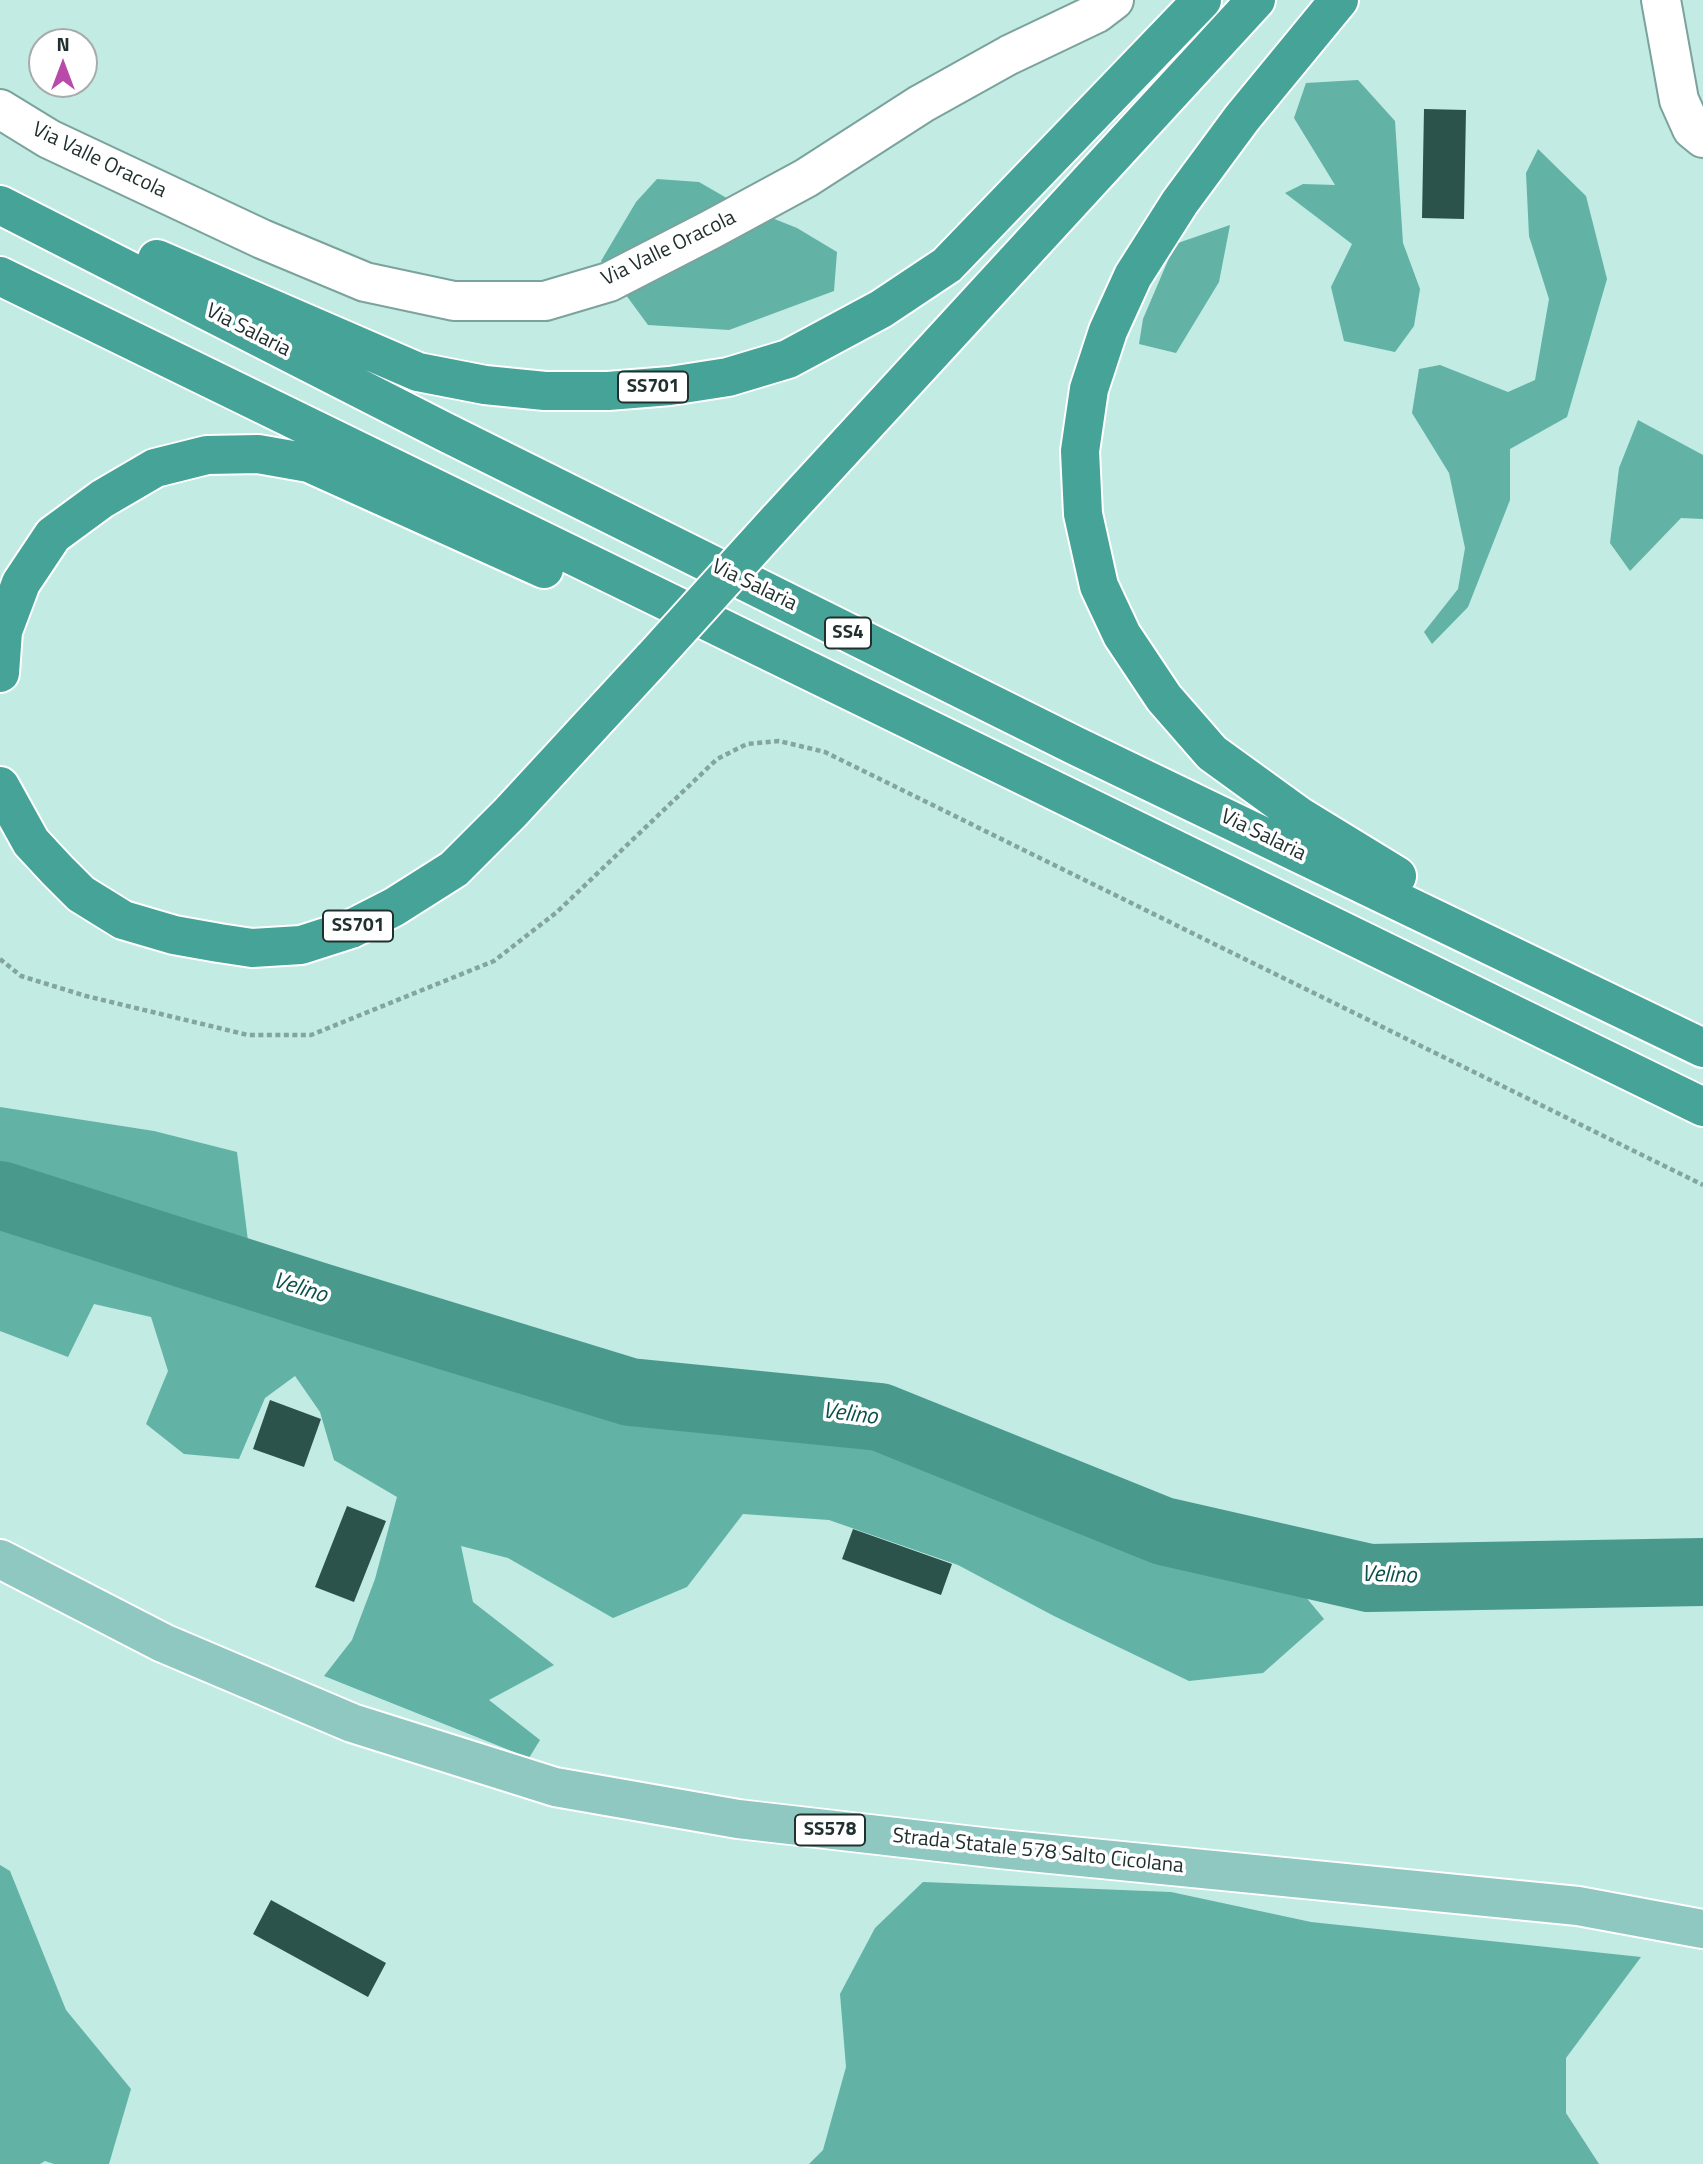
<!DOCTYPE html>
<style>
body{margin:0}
#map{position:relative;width:1703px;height:2164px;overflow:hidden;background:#c1ebe3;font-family:"Titillium Web",sans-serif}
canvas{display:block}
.north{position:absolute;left:28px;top:28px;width:70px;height:70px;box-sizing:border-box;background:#fff;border:2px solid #a6acab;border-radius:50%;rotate:0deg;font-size:19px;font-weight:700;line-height:28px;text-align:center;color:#20302e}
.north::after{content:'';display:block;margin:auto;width:24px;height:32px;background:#b84aa9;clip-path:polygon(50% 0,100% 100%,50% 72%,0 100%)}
</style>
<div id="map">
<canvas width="1703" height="2164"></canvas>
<div class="north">N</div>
</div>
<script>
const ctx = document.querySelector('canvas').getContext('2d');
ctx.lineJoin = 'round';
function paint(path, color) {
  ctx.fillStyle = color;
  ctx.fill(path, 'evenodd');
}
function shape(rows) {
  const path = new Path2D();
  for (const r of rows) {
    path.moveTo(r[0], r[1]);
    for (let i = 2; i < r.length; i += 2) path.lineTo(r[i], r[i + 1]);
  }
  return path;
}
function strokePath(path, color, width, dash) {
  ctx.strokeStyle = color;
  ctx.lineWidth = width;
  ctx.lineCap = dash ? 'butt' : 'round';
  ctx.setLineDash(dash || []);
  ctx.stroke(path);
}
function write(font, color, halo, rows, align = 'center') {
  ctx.font = font + ' "Titillium Web",sans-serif';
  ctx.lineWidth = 7;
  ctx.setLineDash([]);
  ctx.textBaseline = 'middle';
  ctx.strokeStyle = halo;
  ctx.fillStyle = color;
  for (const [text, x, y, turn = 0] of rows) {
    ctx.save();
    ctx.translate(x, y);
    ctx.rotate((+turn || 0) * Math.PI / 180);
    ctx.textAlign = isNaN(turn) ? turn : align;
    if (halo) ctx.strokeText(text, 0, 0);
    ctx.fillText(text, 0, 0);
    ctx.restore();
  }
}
const forest = shape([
 [1358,80,1395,121,1403,243,1420,289,1414,326,1395,352,1344,341,1331,287,1352,244,1285,193,1303,184,1335,185,1294,118,1306,83],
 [1538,149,1586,196,1607,279,1567,417,1510,449,1510,500,1468,607,1432,644,1424,632,1458,589,1465,548,1449,473,1412,413,1419,369,1440,365,1508,392,1535,380,1549,299,1529,236,1526,173],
 [657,179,699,182,737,204,797,228,837,252,834,291,729,330,648,325,601,261,636,202],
 [1230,225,1219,282,1176,353,1139,344,1143,319,1175,244],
 [1638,420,1703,455,1703,519,1681,518,1630,571,1610,543,1619,468],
 [0,1107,154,1131,237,1152,248,1241,132,1207,0,1183],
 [0,1221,26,1225,229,1282,596,1391,781,1429,897,1433,1129,1525,1290,1578,1324,1619,1263,1673,1189,1681,1054,1616,958,1565,829,1520,743,1514,687,1587,613,1618,508,1558,461,1546,473,1602,554,1665,489,1700,540,1740,529,1758,324,1676,352,1640,375,1579,397,1497,334,1460,320,1412,295,1376,265,1398,239,1459,184,1454,146,1424,168,1371,151,1317,94,1304,68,1357,0,1331],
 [0,1865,10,1871,66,2010,131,2089,109,2164,54,2164,45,2161,40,2164,0,2164],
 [923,1882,1171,1892,1311,1922,1641,1957,1566,2058,1566,2113,1599,2164,809,2164,823,2150,846,2067,840,1994,875,1928]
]);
const river = shape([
 [0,1195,320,1297,630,1392,880,1417,1163,1531,1369,1578,1703,1572]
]);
const building = shape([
 [1424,109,1466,110,1464,219,1422,218],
 [270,1400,321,1419,304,1467,253,1449],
 [347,1506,386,1521,354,1602,315,1587],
 [853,1529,952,1564,941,1595,842,1559],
 [271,1900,386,1963,368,1997,253,1934]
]);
const path = shape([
 [0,959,21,976,86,996,248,1035,311,1035,494,961,557,912,717,759,747,744,779,741,825,752,1703,1185]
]);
const minor = shape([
 [1661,0,1679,100,1692,129,1703,138],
 [0,109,49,139,262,239,365,282,454,301,545,301,609,282,710,230,806,178,921,104,1009,55,1097,13,1114,0]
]);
const major = shape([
 [0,1559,163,1643,352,1723,555,1787,738,1819,1000,1849,1578,1906,1703,1929]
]);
const highway = shape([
 [1339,0,1242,118,1180,202,1133,276,1108,331,1089,389,1080,451,1083,514,1099,586,1122,635,1164,698,1212,753,1299,816,1397,876],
 [0,205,445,432,1076,746,1703,1048],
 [157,259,418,372,485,385,545,391,608,391,670,386,728,377,788,359,881,309,947,265,1202,0],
 [0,276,1703,1107],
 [777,521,1256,0],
 [0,673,3,631,21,583,53,535,102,499,155,468,207,455,258,454,309,463,544,569],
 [0,786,31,842,57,870,81,894,123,920,174,935,219,943,252,948,301,945,351,929,394,907,454,869,510,813,653,658]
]);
const highwayBridge = shape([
 [653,658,777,521]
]);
const shields = [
 [653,387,70],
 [848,633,46],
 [358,926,70],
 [830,1830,70]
];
const shieldNames = [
 ["SS701",653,387],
 ["SS4",848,633],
 ["SS701",358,926],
 ["SS578",830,1830]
];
const streetNames = [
 ["Via Valle Oracola",99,161,26],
 ["Via Valle Oracola",669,249,-26],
 ["Via Salaria",248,331,27],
 ["Via Salaria",754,586,26],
 ["Via Salaria",1263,836,26],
 ["Strada Statale 578 Salto Cicolana",1038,1852,6]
];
const waterNames = [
 ["Velino",300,1289,17],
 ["Velino",850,1415,7],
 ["Velino",1389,1576,2]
];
paint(forest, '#62b2a6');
strokePath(river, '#49998d', 68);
paint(building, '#2c524c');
strokePath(minor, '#7ba29c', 42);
strokePath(major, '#fff', 42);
strokePath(highway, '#fff', 42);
strokePath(path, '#84a49f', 4.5, [5, 3.5]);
strokePath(minor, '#fff', 38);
strokePath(major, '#8fc8c1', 38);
strokePath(highway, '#45a497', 38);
strokePath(highwayBridge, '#fff', 42, []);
strokePath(highwayBridge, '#45a497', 38);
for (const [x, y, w] of shields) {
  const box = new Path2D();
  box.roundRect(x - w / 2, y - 15.5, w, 31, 5);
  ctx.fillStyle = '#fff';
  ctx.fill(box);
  strokePath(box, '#20302e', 2);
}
write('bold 19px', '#20302e', null, shieldNames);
write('21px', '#20302e', '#fff', streetNames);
write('italic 23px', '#095149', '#fff', waterNames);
</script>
